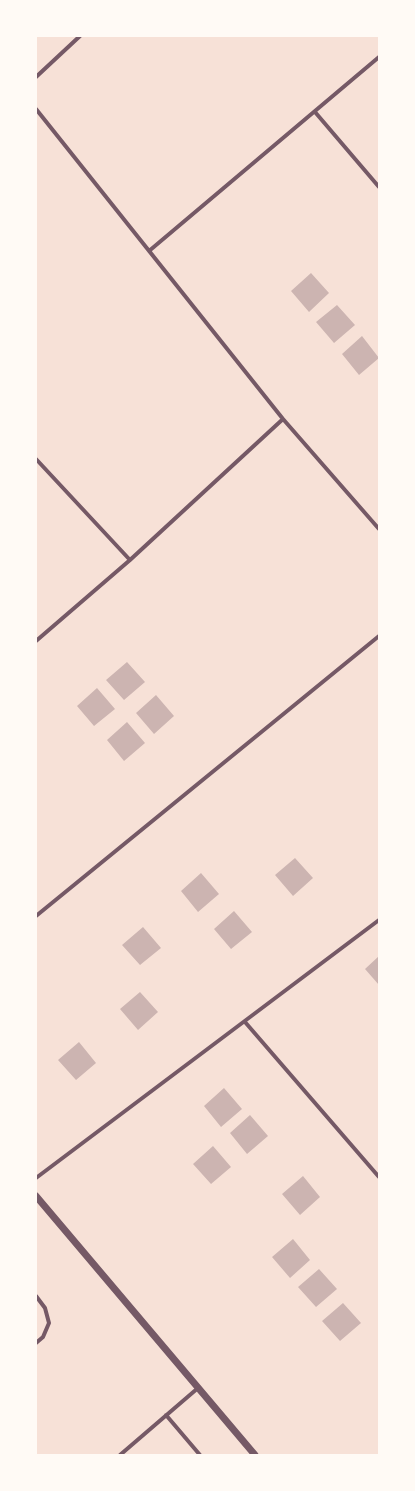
<!DOCTYPE html>
<style>
body{margin:0}
#map{position:relative;width:415px;height:1491px;overflow:hidden;background:#f7e1d7;font-family:Karla,sans-serif}
canvas{display:block}
.frame{position:absolute;inset:0;border:37px solid #fffaf5;pointer-events:none}
</style>
<div id="map">
<canvas width="415" height="1491"></canvas>
<div class="frame"></div>
</div>
<script>
const ctx = document.querySelector('canvas').getContext('2d');
ctx.lineJoin = 'round';
function paint(path, color) {
  ctx.fillStyle = color;
  ctx.fill(path, 'evenodd');
}
function shape(rows) {
  const path = new Path2D();
  for (const r of rows) {
    path.moveTo(r[0], r[1]);
    for (let i = 2; i < r.length; i += 2) path.lineTo(r[i], r[i + 1]);
  }
  return path;
}
function strokePath(path, color, width, dash) {
  ctx.strokeStyle = color;
  ctx.lineWidth = width;
  ctx.lineCap = dash ? 'butt' : 'round';
  ctx.setLineDash(dash || []);
  ctx.stroke(path);
}
const building = shape([
 [311,273,329,293,309,312,291,291],
 [337,305,355,325,334,343,316,322],
 [362,336,379,358,359,375,342,354],
 [127,662,145,682,124,700,106,680],
 [97,688,115,709,94,726,77,706],
 [156,695,174,716,154,734,136,713],
 [127,722,145,743,124,761,107,740],
 [295,858,313,878,293,896,275,875],
 [201,873,219,894,198,912,181,891],
 [234,911,252,932,231,949,214,929],
 [143,927,161,948,140,965,122,945],
 [379,956,379,985,365,969],
 [140,992,158,1012,138,1030,120,1009],
 [79,1042,96,1063,76,1080,58,1060],
 [224,1088,242,1109,221,1127,204,1106],
 [250,1115,268,1136,247,1154,230,1133],
 [213,1146,231,1167,211,1184,193,1164],
 [303,1176,320,1197,300,1215,282,1194],
 [293,1239,310,1260,290,1278,272,1257],
 [319,1269,337,1289,316,1307,298,1287],
 [343,1303,361,1323,340,1341,322,1321]
]);
const minor = shape([
 [36,77,80,36],
 [36,109,283,419,379,529],
 [315,112,379,187],
 [149,251,379,57],
 [36,459,130,560],
 [36,641,130,560,283,419],
 [36,916,379,636],
 [245,1022,379,1177],
 [36,1178,379,920],
 [36,1296,45,1308,49,1323,43,1337,36,1343],
 [166,1415,200,1455],
 [120,1455,198,1388]
]);
const tertiary = shape([
 [36,1196,255,1455]
]);
paint(building, '#ccb4b1');
strokePath(minor, '#755966', 4);
strokePath(tertiary, '#755966', 7);
</script>
